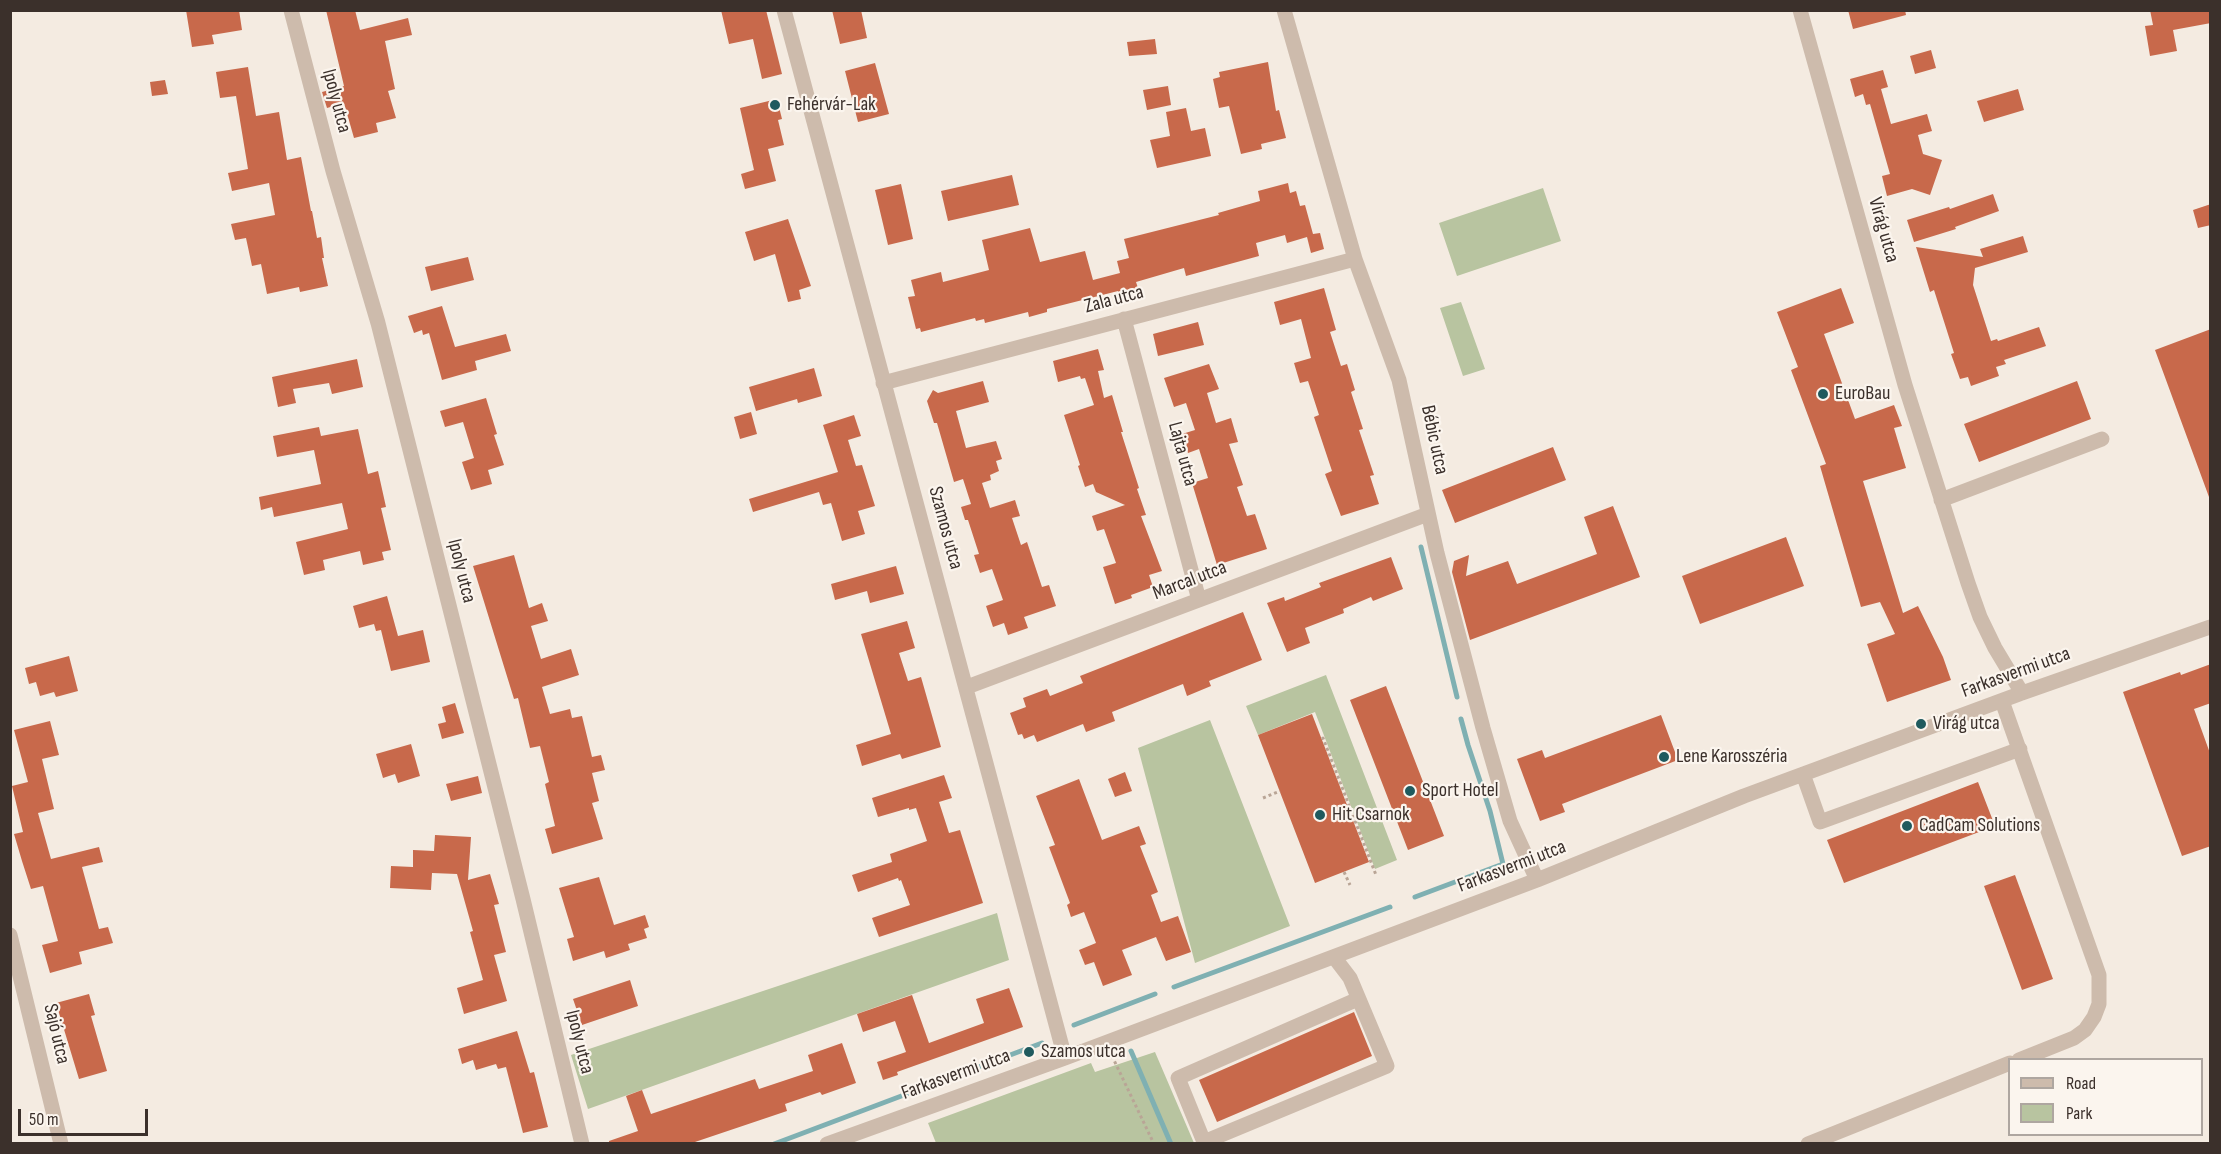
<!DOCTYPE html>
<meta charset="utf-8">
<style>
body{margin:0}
#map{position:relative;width:2221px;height:1154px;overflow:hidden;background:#f4ebe1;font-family:"Sofia Sans Condensed",sans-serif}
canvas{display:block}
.frame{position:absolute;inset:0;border:12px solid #3b302b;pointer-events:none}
.legend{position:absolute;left:2008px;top:1058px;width:195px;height:78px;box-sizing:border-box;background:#fbf5ee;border:2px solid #aea6a0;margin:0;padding:8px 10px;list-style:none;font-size:18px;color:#3b302b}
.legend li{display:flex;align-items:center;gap:12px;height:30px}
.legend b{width:30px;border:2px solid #aea6a0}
.scale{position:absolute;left:18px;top:1109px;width:130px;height:27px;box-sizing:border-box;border:3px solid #3b302b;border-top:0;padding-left:8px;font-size:18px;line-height:21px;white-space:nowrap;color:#3b302b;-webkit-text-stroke:4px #fbf5ee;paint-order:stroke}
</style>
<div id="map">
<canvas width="2221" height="1154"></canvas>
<div class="frame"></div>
<ul class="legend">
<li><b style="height:8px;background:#cdbbac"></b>Road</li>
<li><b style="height:16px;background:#b8c4a0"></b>Park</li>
</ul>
<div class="scale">50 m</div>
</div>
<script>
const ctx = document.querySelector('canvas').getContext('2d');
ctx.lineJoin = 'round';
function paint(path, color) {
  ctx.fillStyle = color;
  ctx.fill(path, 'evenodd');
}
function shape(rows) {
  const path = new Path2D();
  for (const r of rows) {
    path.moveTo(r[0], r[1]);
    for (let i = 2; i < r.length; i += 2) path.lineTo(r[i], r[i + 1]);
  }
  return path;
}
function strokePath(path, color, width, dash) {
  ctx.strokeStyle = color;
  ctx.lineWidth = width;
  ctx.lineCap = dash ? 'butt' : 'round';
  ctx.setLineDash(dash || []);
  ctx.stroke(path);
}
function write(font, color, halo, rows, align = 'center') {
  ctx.font = font + ' "Sofia Sans Condensed",sans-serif';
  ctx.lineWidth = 4.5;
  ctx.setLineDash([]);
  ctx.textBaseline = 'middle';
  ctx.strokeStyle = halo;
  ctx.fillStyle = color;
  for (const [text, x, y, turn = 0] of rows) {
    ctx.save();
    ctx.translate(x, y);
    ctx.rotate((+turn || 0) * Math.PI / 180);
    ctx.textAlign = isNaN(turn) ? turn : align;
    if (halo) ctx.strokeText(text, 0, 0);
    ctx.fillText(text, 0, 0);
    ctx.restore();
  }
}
const green = shape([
 [1543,188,1561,241,1457,276,1439,223],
 [1461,302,1485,369,1463,376,1440,308],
 [1326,675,1397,860,1375,869,1315,712,1258,735,1246,706],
 [1210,720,1290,926,1195,963,1138,748],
 [997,913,1009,960,588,1109,571,1055],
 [1155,1052,1194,1143,936,1143,928,1123,1091,1063,1095,1072]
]);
const stream = shape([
 [1421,547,1457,697],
 [1415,897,1503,864,1490,811,1468,745,1461,719],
 [1174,987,1390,907],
 [1074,1025,1155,994],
 [1131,1051,1171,1144],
 [774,1144,1042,1043]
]);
const building = shape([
 [186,10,239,10,242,30,212,35,214,44,192,47],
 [326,10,355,10,360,30,408,18,412,35,385,41,395,89,388,91,396,118,376,123,378,132,354,138,344,103,327,108,322,92,344,86],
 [721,10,766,10,782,74,762,79,753,39,729,44],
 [832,10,861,10,867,38,840,44],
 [1848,10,1905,10,1906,15,1853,29],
 [2150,10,2211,10,2211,23,2173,30,2177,51,2150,56,2145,26,2153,25],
 [1155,39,1157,54,1129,56,1127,42],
 [1931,50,1936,68,1915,74,1910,56],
 [1268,62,1276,111,1279,110,1286,138,1261,144,1262,149,1241,154,1229,106,1219,108,1213,79,1220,77,1219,72],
 [875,63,889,114,858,122,845,71],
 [248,67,256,116,279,112,287,160,301,157,311,211,312,211,317,238,321,237,324,258,322,258,328,286,300,292,299,287,267,294,261,264,252,266,246,238,235,240,231,224,275,215,269,183,232,191,228,173,248,169,236,96,220,98,216,72],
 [1883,70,1888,87,1881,89,1891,124,1927,114,1932,131,1918,135,1923,154,1942,160,1930,195,1912,189,1887,196,1882,176,1890,174,1870,104,1866,105,1863,94,1855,97,1850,79],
 [165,80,168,94,152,96,150,82],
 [1168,86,1171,105,1147,110,1143,90],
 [2018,89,2024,110,1984,122,1977,101],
 [777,99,782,119,778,120,784,145,768,149,776,181,745,189,741,174,754,170,740,108],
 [1186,108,1191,131,1205,128,1211,156,1157,168,1150,140,1170,136,1166,112],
 [1012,175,1019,205,948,221,941,191],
 [1288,183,1290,193,1296,191,1300,206,1305,205,1313,234,1320,233,1324,249,1311,253,1307,237,1287,243,1285,235,1256,243,1259,256,1186,276,1184,268,1136,282,1138,288,1118,294,1118,291,1047,309,1047,312,1029,317,1028,312,985,323,984,319,976,321,975,318,921,332,920,328,916,329,908,297,915,296,911,280,941,272,943,282,989,270,982,240,1030,228,1040,262,1085,251,1093,280,1120,273,1117,261,1129,258,1124,239,1219,215,1218,213,1260,201,1258,191],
 [901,184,913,239,888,245,875,190],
 [1993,194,1999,211,1955,227,1956,229,1914,242,1907,220,1949,207,1950,209],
 [2211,204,2211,225,2198,228,2193,210],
 [788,219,811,286,799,290,801,299,788,302,775,254,754,261,745,232],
 [2023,236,2028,252,1975,268,1973,285,1991,341,1997,339,1998,341,2039,327,2046,346,2004,360,2006,364,1996,367,1999,376,1971,386,1968,377,1960,379,1951,354,1954,353,1934,290,1930,292,1916,247,1983,257,1980,249],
 [468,257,474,280,431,291,425,267],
 [1324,288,1336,330,1330,332,1341,366,1347,364,1355,390,1351,392,1363,429,1359,430,1374,475,1370,476,1379,504,1341,516,1325,474,1332,471,1314,417,1319,415,1308,381,1300,383,1294,363,1311,358,1301,319,1280,325,1274,302],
 [1841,288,1854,323,1824,334,1855,419,1894,405,1902,426,1894,428,1906,468,1863,481,1903,613,1918,606,1943,657,1951,680,1887,702,1867,644,1895,634,1880,602,1861,607,1820,466,1826,464,1791,370,1798,367,1777,312],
 [442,306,455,347,506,334,511,351,475,361,477,370,442,380,429,333,423,335,422,330,414,333,408,316],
 [1198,322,1204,345,1158,356,1153,334],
 [2211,329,2211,496,2209,497,2155,350],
 [1098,349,1104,370,1098,371,1104,398,1112,395,1123,432,1121,432,1139,488,1137,489,1146,515,1141,516,1162,571,1149,575,1153,587,1131,595,1132,598,1115,604,1103,567,1116,563,1104,529,1097,531,1092,516,1125,505,1096,492,1093,484,1085,487,1078,466,1080,465,1064,415,1094,405,1085,378,1081,379,1080,376,1058,382,1053,361],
 [357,359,363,387,332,394,329,383,293,389,296,403,278,407,272,377],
 [1209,364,1219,389,1207,393,1216,423,1231,418,1238,442,1229,444,1243,485,1237,487,1247,516,1255,514,1267,549,1217,565,1192,483,1208,478,1199,449,1188,453,1182,434,1195,430,1186,403,1174,407,1164,378],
 [814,368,822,396,798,403,797,399,756,411,749,387],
 [983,381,989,402,956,411,966,448,996,441,1002,459,996,461,999,471,990,475,991,480,982,483,990,508,1015,500,1020,516,1012,518,1021,545,1027,542,1042,587,1049,585,1056,606,1024,617,1028,628,1008,635,1004,623,993,627,986,606,1003,600,992,569,980,573,974,555,979,554,968,520,965,520,961,507,971,504,963,479,954,482,937,423,934,423,927,401,933,390,938,393],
 [2077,381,2091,419,1979,462,1964,424],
 [486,398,497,434,494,435,504,465,488,470,492,484,471,490,462,462,474,458,463,422,445,427,440,411],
 [751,412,757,434,740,439,734,417],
 [854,415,861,436,848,440,856,466,862,465,875,506,858,511,865,534,842,541,831,503,823,505,819,492,753,512,749,499,838,472,823,425],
 [319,427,321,436,358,429,368,474,378,471,386,507,381,508,391,550,382,552,384,560,363,565,360,551,323,560,325,570,304,575,296,542,348,529,342,503,274,517,272,507,261,510,259,497,321,484,314,450,277,457,273,436],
 [1553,447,1566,480,1455,523,1442,490],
 [1613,506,1640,577,1470,640,1452,572,1454,561,1469,555,1466,576,1508,561,1517,584,1597,554,1584,517],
 [1786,537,1804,586,1700,624,1682,576],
 [514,555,529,608,542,603,548,621,531,626,541,659,571,649,579,675,542,687,550,714,570,709,572,718,582,716,592,757,601,755,605,770,592,773,599,801,592,803,603,839,552,854,545,829,555,826,545,784,549,782,540,746,530,748,518,698,514,699,473,566],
 [1391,557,1403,589,1373,601,1371,597,1343,609,1344,613,1305,628,1310,643,1287,652,1267,603,1284,597,1285,601,1321,587,1319,583],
 [896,566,904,594,870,603,867,591,835,600,831,584],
 [387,596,398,636,423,630,430,662,391,671,381,630,376,631,374,624,359,628,353,606],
 [1243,612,1262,660,1209,681,1211,686,1187,696,1183,684,1112,712,1115,721,1086,732,1083,724,1037,742,1034,735,1024,739,1022,734,1018,735,1010,713,1026,707,1023,698,1047,689,1050,696,1083,683,1080,676],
 [907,621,915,648,899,653,908,681,921,677,941,747,902,759,900,754,862,766,856,745,891,734,861,634],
 [69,656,78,691,56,697,54,692,40,696,36,682,29,684,25,668],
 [2211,664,2211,703,2194,709,2211,756,2211,846,2182,856,2123,692,2180,672,2181,675],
 [1386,686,1444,836,1408,850,1350,700],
 [455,703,464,733,442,739,438,724,446,722,442,707],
 [1312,714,1369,862,1315,883,1258,735],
 [1661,715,1678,760,1562,804,1565,812,1540,821,1517,759,1542,750,1545,758],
 [50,721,59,755,42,759,54,809,38,813,51,859,99,847,103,862,82,867,99,929,108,927,113,943,79,952,82,964,50,973,42,945,58,941,43,886,31,889,22,861,14,834,23,832,12,786,28,782,14,730],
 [411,744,420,776,398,783,395,774,383,778,376,754],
 [1125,772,1132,791,1115,797,1108,779],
 [944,775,952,798,939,802,949,833,960,830,983,903,879,937,872,918,910,905,901,880,899,881,898,878,858,892,852,875,892,862,890,854,927,841,916,808,909,810,909,808,878,817,872,798],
 [478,776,482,793,451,801,446,784],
 [1079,779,1102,840,1139,826,1146,844,1140,846,1158,892,1151,895,1161,922,1178,916,1191,952,1166,961,1156,937,1122,950,1132,975,1103,986,1094,962,1085,965,1079,950,1096,943,1084,912,1071,917,1067,905,1070,903,1049,847,1055,845,1036,796],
 [1978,782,1995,826,1844,883,1827,840],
 [435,835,471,837,468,880,490,874,499,904,494,905,506,952,494,955,507,1001,464,1014,457,988,483,980,470,932,473,931,457,874,432,873,431,890,390,888,391,866,413,867,413,850,434,851],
 [2015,875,2053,979,2022,990,1984,886],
 [599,877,614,925,645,915,649,927,644,929,647,938,628,944,630,950,606,958,604,951,573,961,567,939,574,937,559,888],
 [630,980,638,1006,582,1025,573,999],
 [1009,988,1023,1027,897,1072,898,1075,883,1080,877,1062,906,1052,895,1021,863,1032,857,1014,912,995,929,1043,984,1023,976,999],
 [89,994,95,1015,91,1016,107,1071,79,1079,56,1003],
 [1354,1012,1372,1056,1217,1122,1199,1080],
 [517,1031,530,1073,534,1072,548,1127,523,1133,506,1067,498,1069,496,1064,476,1070,473,1060,462,1064,458,1049],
 [842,1043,856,1083,822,1095,820,1092,785,1104,787,1111,692,1143,609,1143,609,1141,638,1131,626,1096,642,1090,651,1114,755,1079,759,1089,813,1071,808,1055]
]);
const path = shape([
 [1322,739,1323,738,1376,875],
 [1263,798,1280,791],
 [1344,872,1350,885],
 [1112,1056,1154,1144]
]);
const minor = shape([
 [291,10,333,171,378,323,523,899,582,1144],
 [784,10,1065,1058],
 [1284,10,1355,259,1399,380,1437,553,1483,728,1510,821,1537,880],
 [1800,10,1905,385,1968,583,1980,617,1995,648,2022,693],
 [1124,319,1199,600],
 [883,383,1355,259],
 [1941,500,2102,439],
 [967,687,1428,514],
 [2002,701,2099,975,2099,1004,2094,1017,2085,1030,2074,1038,2019,1060],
 [1803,774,1820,822,2020,749],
 [10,935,61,1144],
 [1334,957,1350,978,1387,1066,1204,1142,1178,1078,1358,999],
 [827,1144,1065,1058,1537,880,1744,796,2022,693,2210,627],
 [1808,1144,2010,1063]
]);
const markers = [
 [775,105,6,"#1f5a5e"],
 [1823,394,6,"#1f5a5e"],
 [1921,724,6,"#1f5a5e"],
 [1664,757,6,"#1f5a5e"],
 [1410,791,6,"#1f5a5e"],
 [1320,815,6,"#1f5a5e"],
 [1907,826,6,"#1f5a5e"],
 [1029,1052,6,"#1f5a5e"]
];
const streetNames = [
 ["Ipoly utca",336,101,75],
 ["Virág utca",1883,230,74],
 ["Zala utca",1114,300,-15],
 ["Bébic utca",1434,440,78],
 ["Lajta utca",1182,454,75],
 ["Szamos utca",945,528,75],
 ["Ipoly utca",461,571,76],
 ["Marcal utca",1190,581,-21],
 ["Farkasvermi utca",2016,673,-20],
 ["Farkasvermi utca",1512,867,-21],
 ["Sajó utca",56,1034,77],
 ["Ipoly utca",579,1042,76],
 ["Farkasvermi utca",956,1075,-20]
];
const poiNames = [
 ["Fehérvár-Lak",787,105],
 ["EuroBau",1835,394],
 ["Virág utca",1933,724],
 ["Lene Karosszéria",1676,757],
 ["Sport Hotel",1422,791],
 ["Hit Csarnok",1332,815],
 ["CadCam Solutions",1919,826],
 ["Szamos utca",1041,1052]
];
paint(green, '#b8c4a0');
strokePath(stream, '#7fb0b2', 5);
paint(building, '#c8694b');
strokePath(path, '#b9a596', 3, [3, 3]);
strokePath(minor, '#cdbbac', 15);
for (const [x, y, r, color] of markers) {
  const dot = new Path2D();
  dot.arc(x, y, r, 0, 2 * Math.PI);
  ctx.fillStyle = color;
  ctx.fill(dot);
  strokePath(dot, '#fbf5ee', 2);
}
write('20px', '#3b302b', '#fbf5ee', streetNames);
write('20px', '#3b302b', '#fbf5ee', poiNames, 'left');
</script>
